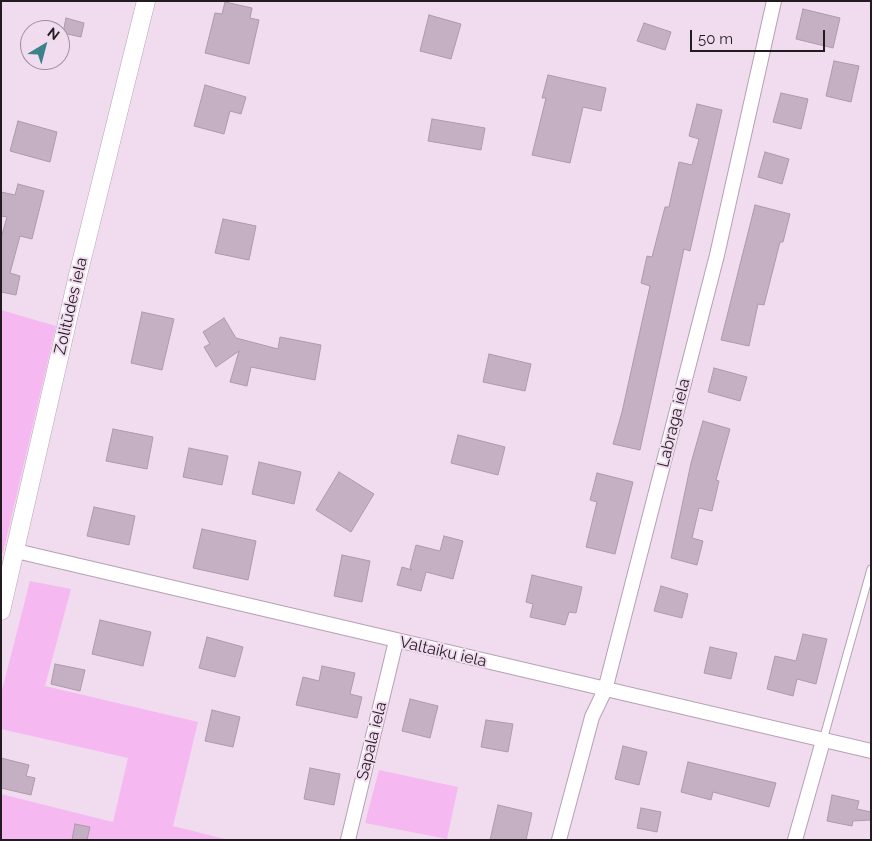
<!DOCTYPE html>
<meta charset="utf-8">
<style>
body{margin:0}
#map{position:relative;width:872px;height:841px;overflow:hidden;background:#f1dcef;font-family:Raleway,sans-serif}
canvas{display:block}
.frame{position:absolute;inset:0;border:2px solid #231b22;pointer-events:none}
.north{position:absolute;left:20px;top:20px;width:50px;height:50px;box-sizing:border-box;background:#f1dcef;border:1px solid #9f8f9d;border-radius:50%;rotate:37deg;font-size:14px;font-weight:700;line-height:20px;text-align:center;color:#231b22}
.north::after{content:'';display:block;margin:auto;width:18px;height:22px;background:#3b828a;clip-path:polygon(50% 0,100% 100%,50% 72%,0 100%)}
.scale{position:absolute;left:690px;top:30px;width:135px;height:22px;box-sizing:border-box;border:2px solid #231b22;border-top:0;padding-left:6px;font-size:15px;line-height:18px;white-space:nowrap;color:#231b22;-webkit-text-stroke:4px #f1dcef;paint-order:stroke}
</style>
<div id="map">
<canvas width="872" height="841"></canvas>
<div class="frame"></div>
<div class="north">N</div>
<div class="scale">50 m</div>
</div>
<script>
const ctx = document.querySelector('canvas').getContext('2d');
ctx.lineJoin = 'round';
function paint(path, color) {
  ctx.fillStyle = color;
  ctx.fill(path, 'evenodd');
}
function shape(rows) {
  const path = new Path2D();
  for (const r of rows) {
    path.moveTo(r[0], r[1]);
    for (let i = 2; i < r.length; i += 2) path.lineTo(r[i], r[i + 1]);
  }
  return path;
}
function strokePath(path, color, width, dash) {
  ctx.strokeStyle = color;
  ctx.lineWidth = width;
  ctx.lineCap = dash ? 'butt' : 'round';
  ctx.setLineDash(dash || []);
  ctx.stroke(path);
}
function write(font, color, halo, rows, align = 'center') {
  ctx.font = font + ' Raleway,sans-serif';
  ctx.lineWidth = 4;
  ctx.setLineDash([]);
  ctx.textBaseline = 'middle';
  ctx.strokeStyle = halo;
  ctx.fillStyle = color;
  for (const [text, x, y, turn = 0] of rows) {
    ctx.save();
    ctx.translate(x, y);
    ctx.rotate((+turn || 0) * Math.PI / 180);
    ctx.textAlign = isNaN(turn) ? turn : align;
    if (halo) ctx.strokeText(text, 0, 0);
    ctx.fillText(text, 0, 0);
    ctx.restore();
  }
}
const green = shape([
 [1,310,56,326,3,553,1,552],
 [30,581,71,589,45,686,198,722,173,826,229,840,1,840,1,794,113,822,128,758,1,729,1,694],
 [379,770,458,787,447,839,365,823]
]);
const building = shape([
 [225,2,252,8,250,18,259,20,249,64,205,53,215,13,222,14,225,2],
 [803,9,840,18,833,48,796,39,803,9],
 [429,15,461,24,451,59,420,51,429,15],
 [66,18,84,23,81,37,63,33,66,18],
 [644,23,671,32,665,50,637,41,644,23],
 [834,61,859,66,851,102,826,96,834,61],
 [548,75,606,88,601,111,583,107,570,163,532,155,546,98,542,98,548,75],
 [205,85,246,97,241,114,230,111,224,134,194,126,205,85],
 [781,93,808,99,801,129,773,122,781,93],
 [697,104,722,110,690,251,684,249,640,450,613,444,622,412,650,286,641,283,647,256,652,257,665,207,669,207,679,162,692,165,699,139,689,136,697,104],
 [432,119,485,128,481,150,428,141,432,119],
 [18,121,57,132,50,162,10,151,18,121],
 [765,152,789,159,782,184,758,177,765,152],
 [18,184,44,191,32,239,20,236,10,273,20,276,16,295,1,292,1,238,7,217,1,216,1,192,15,195,18,184],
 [755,205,790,214,783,242,780,242,764,305,758,304,749,346,721,340,755,205],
 [223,219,256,226,249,260,215,253,223,219],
 [142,312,174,319,162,370,131,363,142,312],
 [224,318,236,338,278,349,280,337,321,345,315,380,251,367,247,386,230,382,239,351,216,367,204,347,210,344,203,332,224,318],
 [489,354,531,364,525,391,483,382,489,354],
 [714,368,747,377,740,401,708,392,714,368],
 [703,421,730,429,716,480,719,481,712,511,699,508,692,538,703,541,697,565,671,558,691,463,703,421],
 [113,429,153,437,147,469,106,461,113,429],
 [458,435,505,447,498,475,451,463,458,435],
 [189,448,228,456,222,485,183,477,189,448],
 [259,462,301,472,294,504,252,494,259,462],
 [339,472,374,494,351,532,316,510,339,472],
 [597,473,633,482,615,554,586,547,597,502,590,500,597,473],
 [94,507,135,516,129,545,87,536,94,507],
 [202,529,256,541,248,580,193,568,202,529],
 [444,536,463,541,453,579,426,572,421,591,397,585,402,567,412,570,410,568,416,545,440,551,444,536],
 [342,555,370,561,362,602,334,596,342,555],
 [532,575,582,587,576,613,569,612,565,625,530,617,533,604,526,602,532,575],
 [661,586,688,594,682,618,654,611,661,586],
 [100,620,151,632,143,666,92,654,100,620],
 [803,634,827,639,816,684,797,679,793,696,767,689,775,656,796,661,803,634],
 [207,637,243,647,235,677,199,668,207,637],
 [710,647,737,653,731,679,704,673,710,647],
 [55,664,85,670,80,691,51,684,55,664],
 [322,666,355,673,350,694,362,697,357,718,296,705,303,677,319,681,322,666],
 [410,699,438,706,430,738,402,731,410,699],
 [212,710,240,717,233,747,205,741,212,710],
 [486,720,513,724,508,752,481,747,486,720],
 [623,746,647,752,639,785,615,779,623,746],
 [1,758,29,765,26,776,35,778,31,795,1,788,1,758],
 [688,762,776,783,769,807,713,792,711,800,681,792,688,762],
 [310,768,340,774,334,805,304,799,310,768],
 [832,795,859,801,857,809,871,812,871,820,853,821,852,826,827,821,832,795],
 [498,805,532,813,526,840,490,840,498,805],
 [641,808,661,812,657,832,637,828,641,808],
 [75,824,90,827,87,840,72,840,75,824]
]);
const service = shape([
 [823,740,871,569]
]);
const minor = shape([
 [16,551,871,751],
 [348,840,396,641],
 [559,840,592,717,605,690,717,255,774,1],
 [795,840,823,741]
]);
const tertiary = shape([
 [1,611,78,275,146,1]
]);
const streetNames = [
 ["Zolitūdes iela",71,306,-77],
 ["Labraga iela",674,423,-76],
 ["Valtaiķu iela",443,652,13],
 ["Sapala iela",372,741,-76]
];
paint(green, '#f6b8f1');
paint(building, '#c5b0c3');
strokePath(building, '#ad99ab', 1);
strokePath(service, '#b5a1b3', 9);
strokePath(minor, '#b5a1b3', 16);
strokePath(tertiary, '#b5a1b3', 19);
strokePath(service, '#fff', 7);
strokePath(minor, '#fff', 14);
strokePath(tertiary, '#fff', 18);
write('16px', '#231b22', '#f1dcef', streetNames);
</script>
